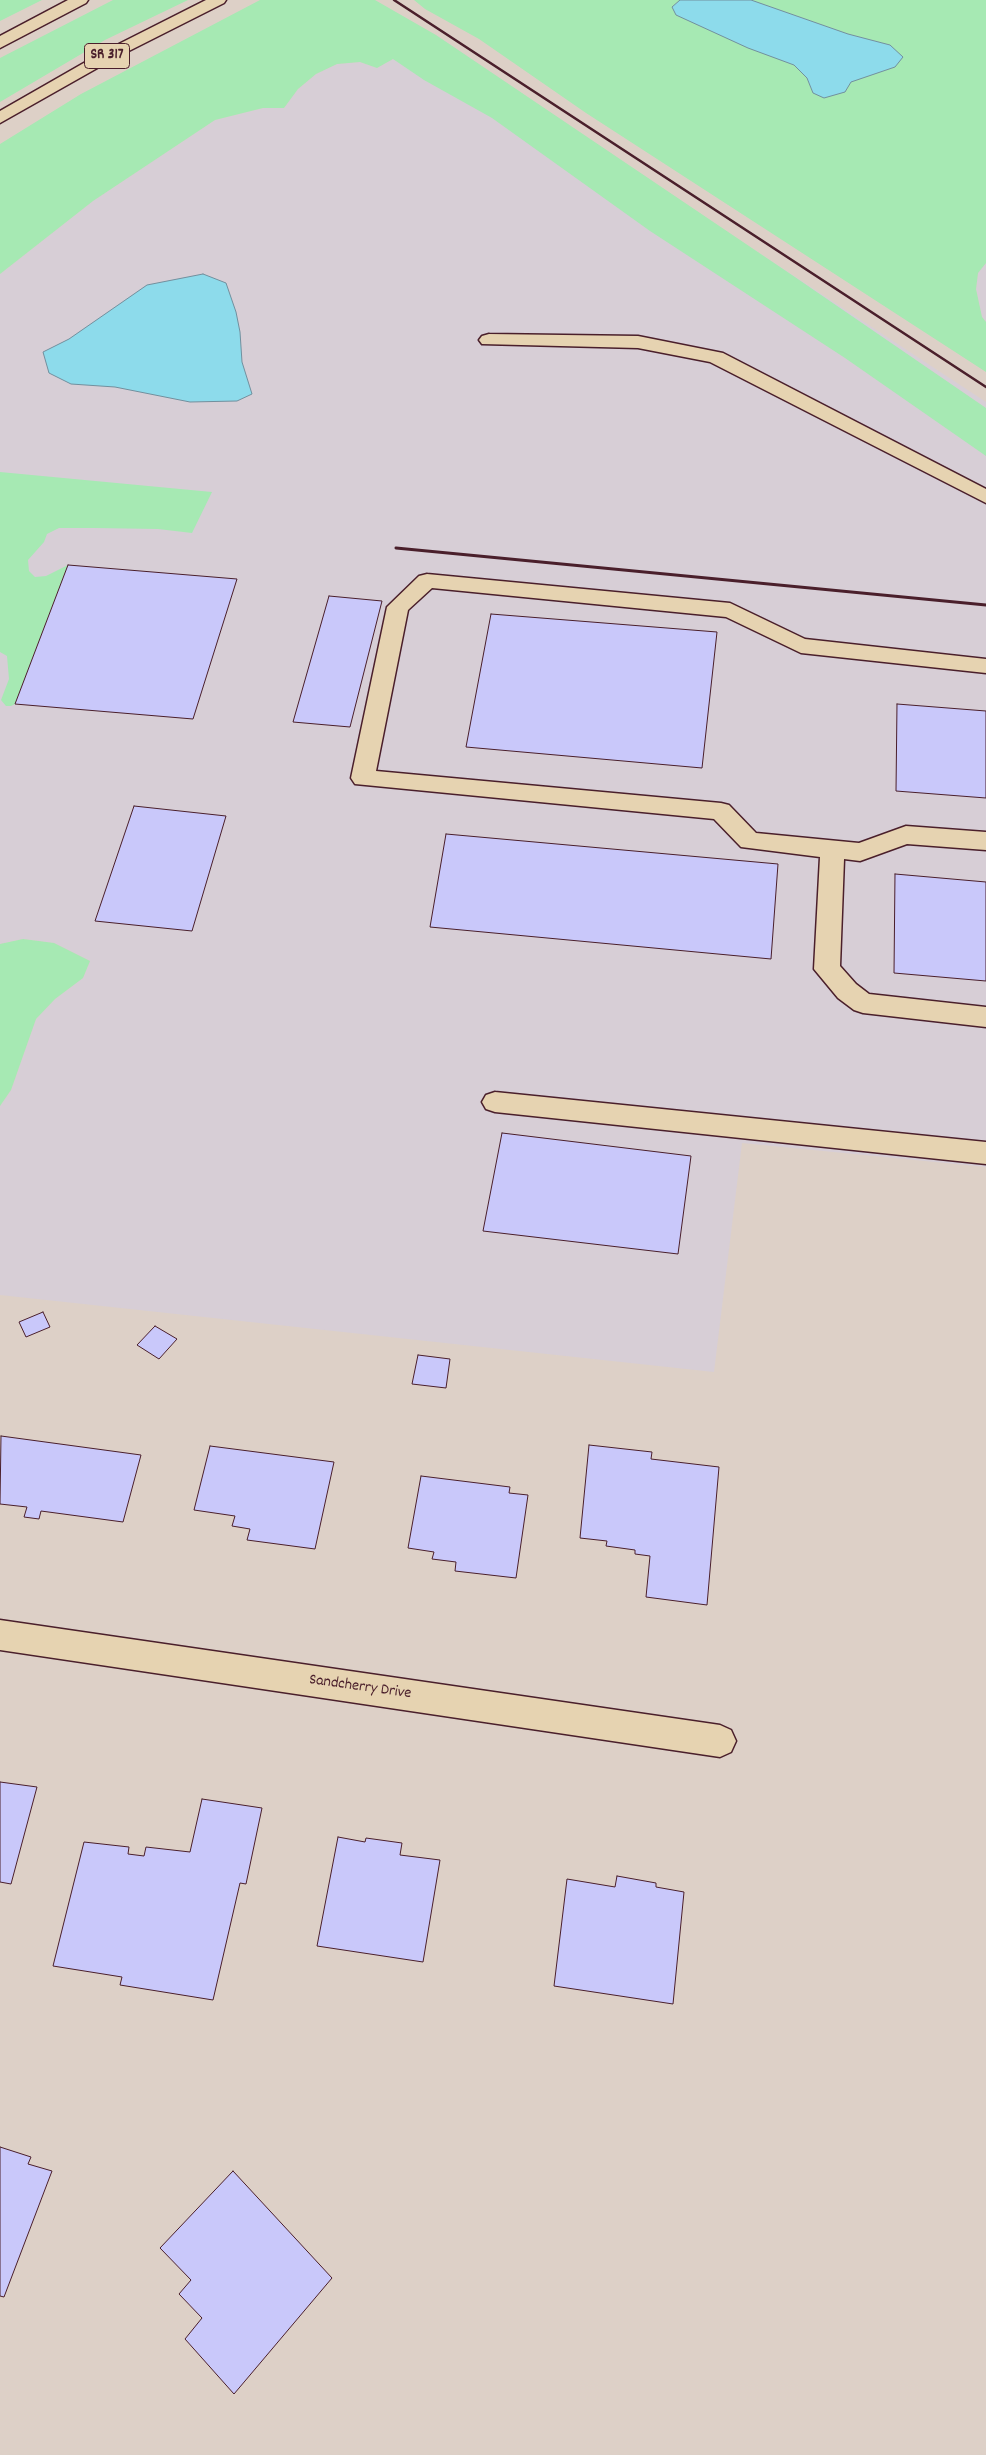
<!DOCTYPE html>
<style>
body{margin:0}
canvas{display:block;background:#ddd0c7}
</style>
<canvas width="986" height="2455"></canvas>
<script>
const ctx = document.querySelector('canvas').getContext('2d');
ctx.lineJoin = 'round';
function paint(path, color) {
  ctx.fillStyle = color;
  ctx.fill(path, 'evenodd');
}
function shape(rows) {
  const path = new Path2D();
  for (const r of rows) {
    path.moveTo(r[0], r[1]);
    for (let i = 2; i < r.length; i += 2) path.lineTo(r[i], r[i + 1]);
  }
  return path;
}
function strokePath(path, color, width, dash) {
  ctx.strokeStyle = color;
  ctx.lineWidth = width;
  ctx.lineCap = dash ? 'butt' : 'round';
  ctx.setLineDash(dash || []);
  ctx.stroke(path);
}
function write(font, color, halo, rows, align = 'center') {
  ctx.font = font + ' Dekko,sans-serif';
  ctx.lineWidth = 4;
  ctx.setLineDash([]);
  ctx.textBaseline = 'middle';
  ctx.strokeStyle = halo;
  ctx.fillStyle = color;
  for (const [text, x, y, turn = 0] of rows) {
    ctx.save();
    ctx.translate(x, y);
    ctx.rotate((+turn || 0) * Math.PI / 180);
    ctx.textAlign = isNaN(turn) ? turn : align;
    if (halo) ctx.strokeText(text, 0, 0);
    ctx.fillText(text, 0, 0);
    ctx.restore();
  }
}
const built = shape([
 [436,35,695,211,986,402,986,1167,742,1143,714,1372,0,1295,0,1106,11,1090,36,1019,55,999,83,978,90,961,54,943,23,939,0,944,0,274,93,201,215,120,263,108,284,108,298,89,316,74,337,64,360,62,377,68],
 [986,263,986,322,982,317,976,289,978,273]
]);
const green = shape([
 [0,0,42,0,0,21],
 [113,0,188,0,105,40,0,102,0,58],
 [260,0,375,0,436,35,792,275,986,408,986,456,845,358,650,231,492,118,424,80,393,59,377,68,360,62,337,64,316,74,298,89,284,108,263,108,215,120,93,201,0,274,0,144,81,94],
 [414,0,680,0,672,7,794,65,807,78,813,93,895,67,890,45,848,34,751,0,986,0,986,263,978,273,976,289,982,317,986,322,986,372,586,113,479,39,425,9],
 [0,472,212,492,192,533,158,529,94,528,59,528,47,534,44,542,28,560,29,571,35,577,46,576,68,565,15,704,11,706,6,706,1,700,9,679,7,656,0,652],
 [23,939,54,943,90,961,83,978,55,999,36,1019,11,1090,0,1106,0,944]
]);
const water = shape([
 [680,0,751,0,848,34,890,45,903,57,895,67,851,82,845,92,824,98,813,93,807,78,794,65,748,48,676,15,672,7,680,0],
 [203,274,226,283,236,312,240,332,242,362,252,394,237,401,190,402,115,387,71,384,49,373,43,352,69,339,147,285,203,274]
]);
const building = shape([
 [68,565,237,579,193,719,15,704,68,565],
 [329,596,382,601,350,727,293,722,329,596],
 [491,614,717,632,702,768,466,747,491,614],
 [897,704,986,711,986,798,896,791,897,704],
 [134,806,226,816,192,931,95,921,134,806],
 [446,834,778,864,771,959,430,927,446,834],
 [895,874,986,882,986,981,894,973,895,874],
 [502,1133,691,1156,678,1254,483,1231,502,1133],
 [43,1312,50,1327,26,1337,19,1322,43,1312],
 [155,1326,177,1339,159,1359,137,1345,155,1326],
 [418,1355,450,1359,446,1388,412,1384,418,1355],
 [1,1436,141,1455,123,1522,41,1511,39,1519,24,1517,27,1507,0,1504,1,1436],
 [589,1445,652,1452,651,1459,719,1467,707,1605,646,1597,650,1556,635,1554,635,1550,606,1546,607,1541,580,1538,589,1445],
 [210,1446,334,1462,315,1549,247,1540,250,1529,232,1526,235,1516,194,1510,210,1446],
 [421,1476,510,1487,509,1493,528,1495,516,1578,455,1571,456,1562,432,1559,434,1552,408,1548,421,1476],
 [0,1782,37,1787,11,1884,0,1882,0,1782],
 [202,1799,262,1808,246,1884,240,1883,213,2000,120,1985,122,1977,53,1966,84,1842,129,1847,128,1854,144,1856,146,1847,190,1852,202,1799],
 [338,1837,365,1842,366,1838,402,1843,400,1855,440,1860,423,1962,317,1946,338,1837],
 [617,1876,656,1883,656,1887,684,1892,673,2004,554,1986,567,1879,615,1887,617,1876],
 [0,2147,31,2157,28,2164,52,2171,4,2297,0,2296,0,2147],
 [233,2171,332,2278,234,2394,185,2339,202,2318,179,2294,191,2280,160,2248,233,2171]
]);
const lane = shape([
 [489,334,638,336,723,353,986,489,986,503,710,362,638,348,482,344,479,340,482,336,489,334],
 [427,574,730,603,805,639,986,659,986,673,801,653,726,617,432,588,408,610,376,771,721,803,729,805,756,833,859,843,906,826,986,832,986,850,907,844,860,861,844,859,840,966,856,984,869,994,986,1007,986,1027,863,1013,854,1010,838,998,814,969,820,857,741,847,714,819,355,784,351,778,387,607,419,576,427,574],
 [495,1092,986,1142,986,1164,495,1112,486,1109,482,1102,486,1095,495,1092]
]);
const street = shape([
 [0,1620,720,1725,731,1730,736,1741,731,1752,720,1757,0,1650,0,1620]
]);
const primary = shape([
 [68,0,88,0,86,3,0,48,0,36,68,0],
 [206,0,226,0,224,3,115,58,0,123,0,111,103,52,206,0]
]);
const railFar1 = shape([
 [394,0,986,387]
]);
const rail = shape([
 [396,548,986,605]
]);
const shields = [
 [107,56,45]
];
const shieldNames = [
 ["SR 317",107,56]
];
const streetNames = [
 ["Sandcherry Drive",360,1688,8]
];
paint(built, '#d7ced6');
paint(green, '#a6e9b3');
paint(water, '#8ddbeb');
strokePath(water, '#72909e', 1);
paint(building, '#c9c8fa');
strokePath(building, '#4a1f2b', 1);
strokePath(lane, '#4a1f2b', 3);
strokePath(street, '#4a1f2b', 3);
strokePath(primary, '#4a1f2b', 3);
paint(lane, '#e6d3b1');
paint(street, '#e6d3b1');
paint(primary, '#e6d3b1');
strokePath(railFar1, '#4a1f2b', 2.5);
strokePath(rail, '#4a1f2b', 3);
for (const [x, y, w] of shields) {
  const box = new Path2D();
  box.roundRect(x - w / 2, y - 12.5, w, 25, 4);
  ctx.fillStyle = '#e6d3b1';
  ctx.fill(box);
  strokePath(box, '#4a1f2b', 1);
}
write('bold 15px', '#4a1f2b', null, shieldNames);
write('16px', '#4a1f2b', '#e6d3b1', streetNames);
</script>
